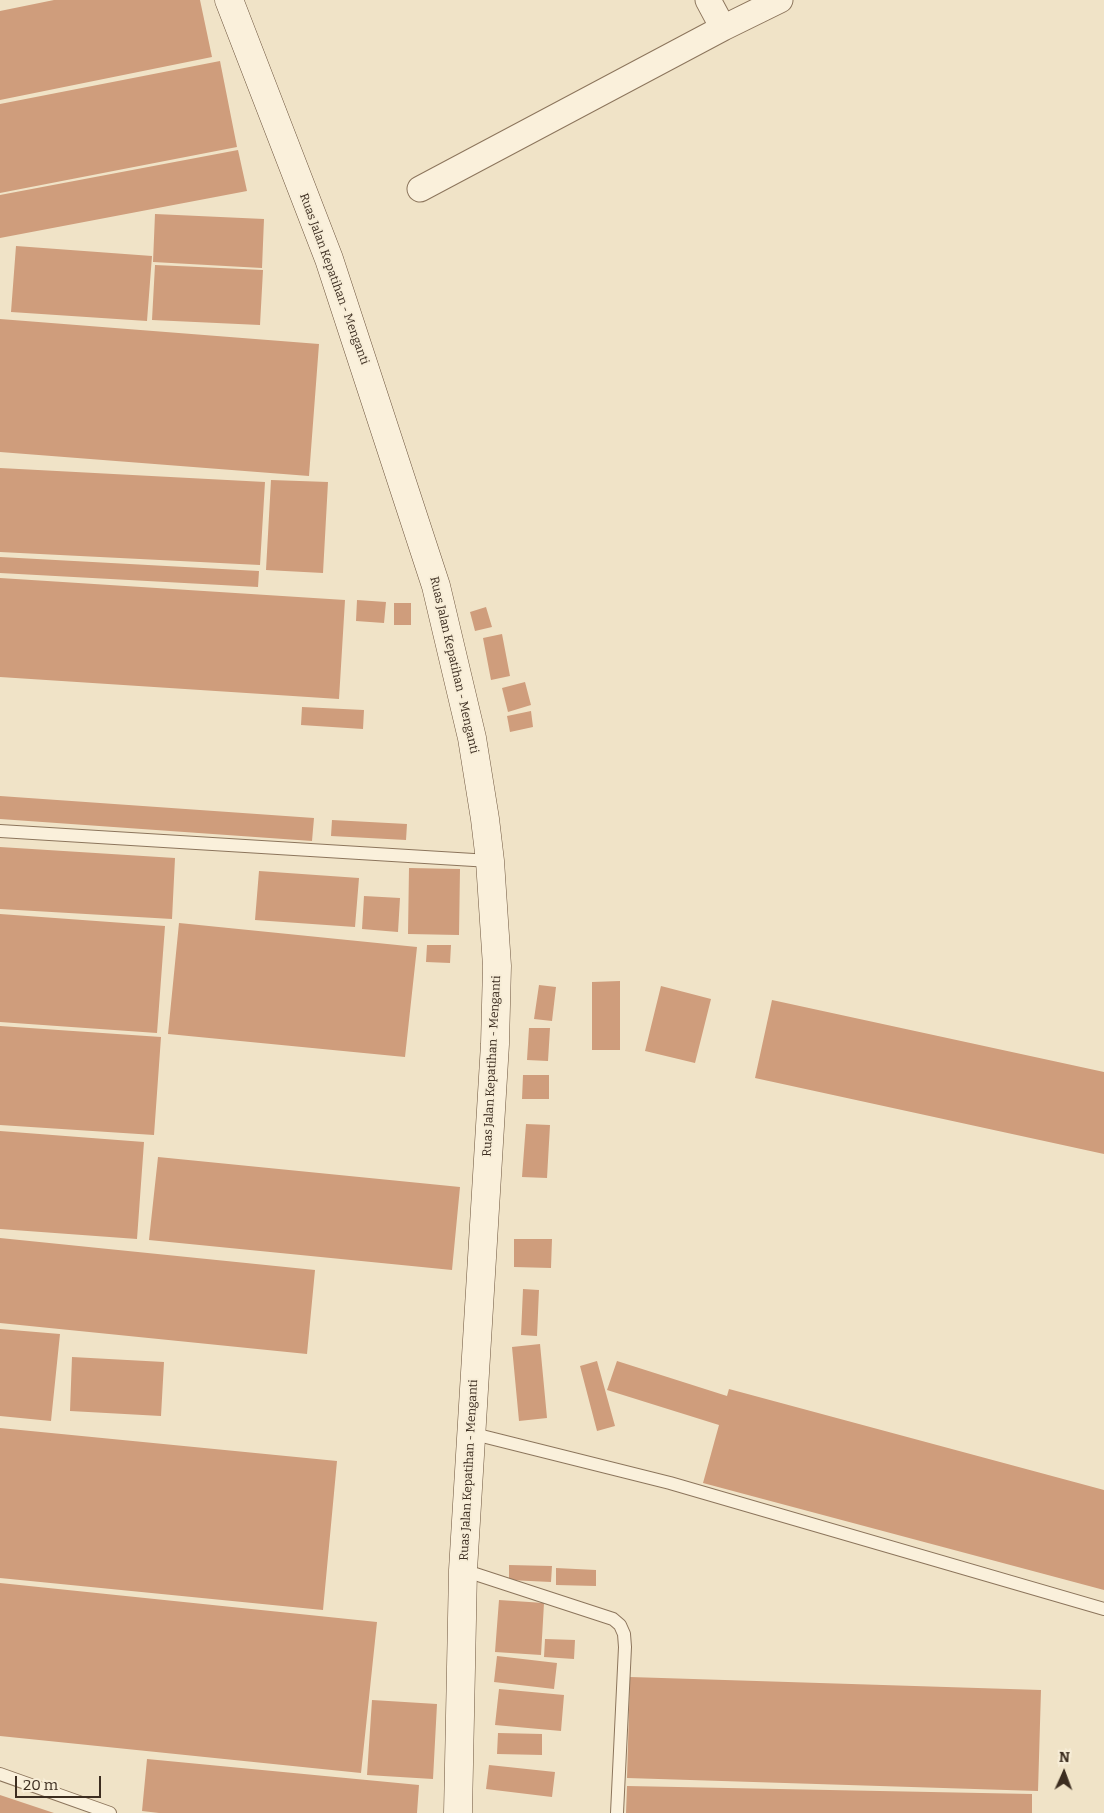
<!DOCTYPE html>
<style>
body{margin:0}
#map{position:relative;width:1104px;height:1813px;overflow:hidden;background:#f0e3c7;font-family:Bitter,serif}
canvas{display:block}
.north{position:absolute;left:1039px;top:1748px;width:50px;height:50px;-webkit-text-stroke:4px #f7edd7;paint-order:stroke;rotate:2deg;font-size:14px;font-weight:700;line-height:20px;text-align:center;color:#3c2d20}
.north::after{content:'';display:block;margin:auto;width:18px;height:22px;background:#3c2d20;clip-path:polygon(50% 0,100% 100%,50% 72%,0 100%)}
.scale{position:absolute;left:15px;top:1776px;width:86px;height:22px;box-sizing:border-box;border:2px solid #3c2d20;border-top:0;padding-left:6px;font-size:15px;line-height:18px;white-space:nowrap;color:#3c2d20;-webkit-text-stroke:4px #f7edd7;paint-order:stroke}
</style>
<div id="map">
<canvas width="1104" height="1813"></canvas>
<div class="north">N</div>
<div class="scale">20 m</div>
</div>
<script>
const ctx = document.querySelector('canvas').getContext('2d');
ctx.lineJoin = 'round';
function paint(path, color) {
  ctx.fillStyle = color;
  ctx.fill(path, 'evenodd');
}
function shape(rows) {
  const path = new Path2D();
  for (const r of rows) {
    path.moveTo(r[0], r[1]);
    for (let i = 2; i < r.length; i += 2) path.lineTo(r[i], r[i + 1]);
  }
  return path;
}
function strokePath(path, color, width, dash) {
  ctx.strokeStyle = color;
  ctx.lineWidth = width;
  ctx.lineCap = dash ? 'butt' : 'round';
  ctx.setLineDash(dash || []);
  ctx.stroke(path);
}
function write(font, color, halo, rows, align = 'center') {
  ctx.font = font + ' Bitter,serif';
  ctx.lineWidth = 4;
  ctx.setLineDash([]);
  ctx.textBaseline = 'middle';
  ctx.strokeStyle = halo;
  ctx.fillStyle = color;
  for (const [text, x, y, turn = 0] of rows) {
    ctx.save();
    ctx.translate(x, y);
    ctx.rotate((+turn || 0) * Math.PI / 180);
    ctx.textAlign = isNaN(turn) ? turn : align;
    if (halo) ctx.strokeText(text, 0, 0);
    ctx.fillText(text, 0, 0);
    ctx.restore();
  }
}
const building = shape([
 [54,0,200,0,212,57,0,100,0,11],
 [220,61,237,147,0,193,0,104],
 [238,150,247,191,0,238,0,195],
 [155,214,264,219,262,268,153,262],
 [16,246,152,256,147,321,11,312],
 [155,265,263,270,260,325,152,320],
 [0,319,319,344,309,476,0,452],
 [0,468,265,482,260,565,0,552],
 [271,480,328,482,323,573,266,570],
 [0,557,259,571,258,587,0,573],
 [0,578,345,600,339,699,0,677],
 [357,600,386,602,384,623,356,621],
 [394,603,411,603,411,625,394,625],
 [486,607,492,627,475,631,470,612],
 [502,634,510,676,491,680,483,638],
 [525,682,531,705,508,712,502,688],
 [302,707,364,710,363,729,301,725],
 [531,711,533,727,510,732,507,716],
 [0,796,314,818,312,841,0,819],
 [332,820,407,824,406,840,331,836],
 [0,847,175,858,172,919,0,909],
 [409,868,460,869,459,935,408,934],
 [259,871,359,878,355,927,255,920],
 [364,896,400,898,398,932,362,929],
 [0,914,165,926,157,1033,0,1022],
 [179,923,417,947,405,1057,168,1034],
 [427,945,451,945,450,963,426,962],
 [620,981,620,1050,592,1050,592,982],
 [539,985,556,987,552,1021,534,1019],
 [661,986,711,999,695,1063,645,1051],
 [772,1000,1104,1072,1104,1154,755,1078],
 [0,1026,161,1037,154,1135,0,1125],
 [529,1028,550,1028,548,1061,527,1060],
 [523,1075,549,1075,549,1099,522,1099],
 [526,1124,550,1125,547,1178,522,1177],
 [0,1131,144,1142,137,1239,0,1229],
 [158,1157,460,1187,452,1270,149,1240],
 [0,1238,315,1270,307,1354,0,1323],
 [514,1239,552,1239,551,1268,514,1267],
 [523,1289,539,1290,537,1336,521,1335],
 [0,1329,60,1334,51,1421,0,1416],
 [540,1344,547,1418,519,1421,512,1347],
 [72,1357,164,1362,161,1416,70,1411],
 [597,1361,615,1426,597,1431,580,1366],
 [617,1361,727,1396,729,1389,1104,1490,1104,1590,703,1483,719,1425,607,1390],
 [0,1428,337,1461,323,1610,0,1578],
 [509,1565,552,1566,551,1582,509,1580],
 [556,1568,596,1570,596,1586,556,1585],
 [0,1583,377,1622,361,1773,0,1736],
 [499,1600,544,1603,541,1655,495,1652],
 [545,1639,575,1640,574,1659,544,1657],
 [497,1656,557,1663,554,1689,494,1682],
 [630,1677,1041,1690,1038,1791,627,1778],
 [499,1689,564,1695,561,1731,495,1725],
 [372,1700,437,1704,433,1779,367,1775],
 [498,1733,542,1734,542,1755,497,1754],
 [147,1759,419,1785,417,1813,159,1813,142,1811],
 [489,1765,555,1772,552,1797,486,1789],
 [627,1786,1032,1794,1032,1813,626,1813],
 [0,1795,54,1813,0,1813]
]);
const service = shape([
 [0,831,490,861],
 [470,1433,670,1483,1104,1609],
 [463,1570,613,1619,620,1625,624,1634,625,1647,617,1813],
 [0,1774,110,1813]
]);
const minor = shape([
 [723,28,780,0],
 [420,189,723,28,708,0]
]);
const secondary = shape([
 [229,0,329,259,436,586,472,738,485,819,490,861,497,966,495,1044,463,1570,458,1813]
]);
const streetNames = [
 ["Ruas Jalan Kepatihan - Menganti",334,279,70],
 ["Ruas Jalan Kepatihan - Menganti",454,665,77],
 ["Ruas Jalan Kepatihan - Menganti",492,1066,-87],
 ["Ruas Jalan Kepatihan - Menganti",469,1470,-87]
];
paint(building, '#cf9d7c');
strokePath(service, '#8c755c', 14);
strokePath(minor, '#8c755c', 27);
strokePath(secondary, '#6e563f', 29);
strokePath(service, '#faf0db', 12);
strokePath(minor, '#faf0db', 25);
strokePath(secondary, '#faf0db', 28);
write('12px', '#3c2d20', '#f7edd7', streetNames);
</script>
